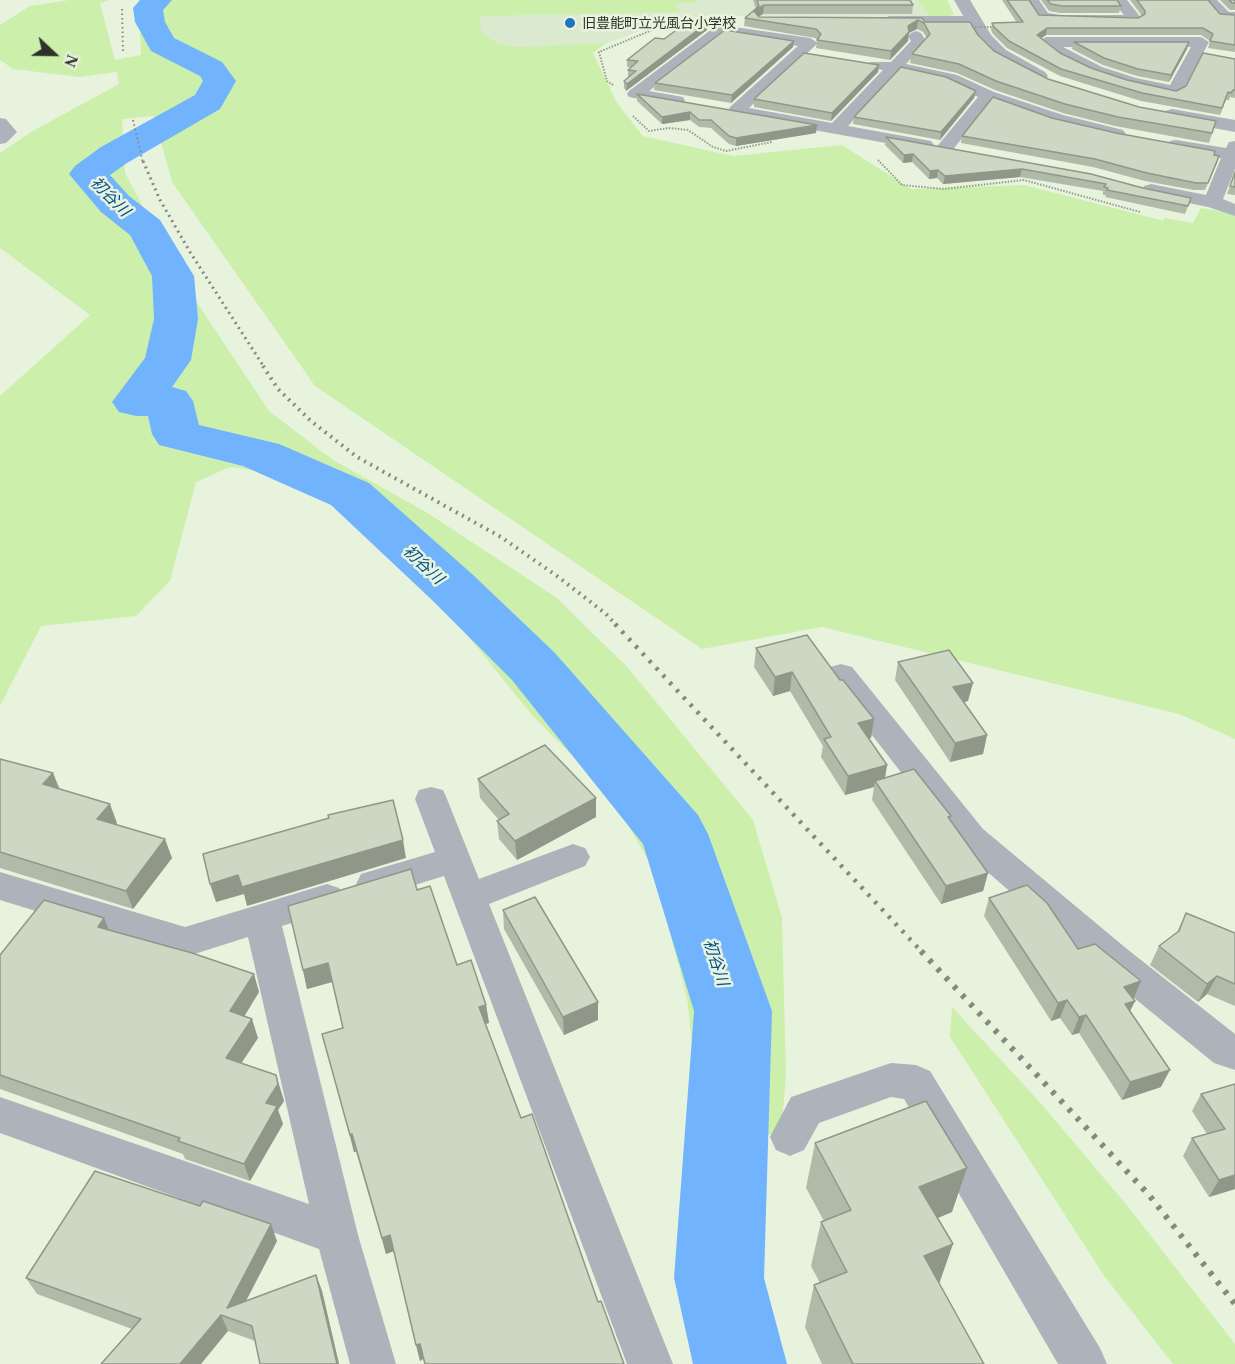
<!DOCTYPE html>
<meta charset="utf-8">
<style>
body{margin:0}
#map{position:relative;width:1235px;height:1364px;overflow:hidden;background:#e8f3de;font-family:Georgia,serif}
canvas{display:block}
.north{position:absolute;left:24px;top:24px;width:60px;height:60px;-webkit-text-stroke:4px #e8f3de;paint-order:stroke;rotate:112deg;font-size:16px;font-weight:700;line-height:24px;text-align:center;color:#2e322a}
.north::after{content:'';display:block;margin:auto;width:21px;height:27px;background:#2e322a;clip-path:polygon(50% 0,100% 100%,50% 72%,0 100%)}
</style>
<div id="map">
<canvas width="1235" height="1364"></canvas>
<div class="north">N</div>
</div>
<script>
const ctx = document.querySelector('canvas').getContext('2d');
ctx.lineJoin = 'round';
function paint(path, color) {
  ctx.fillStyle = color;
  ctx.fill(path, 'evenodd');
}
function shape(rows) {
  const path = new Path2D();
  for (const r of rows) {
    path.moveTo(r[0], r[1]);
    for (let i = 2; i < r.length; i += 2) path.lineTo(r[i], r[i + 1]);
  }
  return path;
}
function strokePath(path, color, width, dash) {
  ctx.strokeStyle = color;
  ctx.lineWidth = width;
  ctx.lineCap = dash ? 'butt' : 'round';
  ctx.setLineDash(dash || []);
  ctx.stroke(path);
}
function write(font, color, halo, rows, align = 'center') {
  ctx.font = font + ' Georgia,"Noto Sans JP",serif';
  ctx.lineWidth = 5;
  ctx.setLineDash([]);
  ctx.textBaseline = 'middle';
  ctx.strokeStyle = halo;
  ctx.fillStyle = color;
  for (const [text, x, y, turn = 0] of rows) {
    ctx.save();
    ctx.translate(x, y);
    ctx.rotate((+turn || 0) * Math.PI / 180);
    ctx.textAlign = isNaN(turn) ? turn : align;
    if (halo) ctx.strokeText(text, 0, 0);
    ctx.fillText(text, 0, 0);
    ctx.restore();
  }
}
const built = shape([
 [467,0,917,0,930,17,702,16,701,21,666,21,605,44,516,47,497,43,483,33]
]);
const green = shape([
 [69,0,110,0,100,3,115,60,141,55,139,0,696,0,697,3,676,3,679,12,480,16,479,22,483,33,497,43,516,47,606,43,593,53,617,103,643,136,733,156,842,145,911,189,1024,185,1164,221,1164,218,1193,223,1201,208,1235,214,1235,739,1179,714,822,627,702,649,315,386,172,182,154,116,122,119,125,173,180,277,269,411,333,460,426,512,557,598,629,669,753,820,782,918,786,1076,781,1132,692,1152,696,1078,687,998,653,868,610,794,532,715,455,620,415,564,345,504,288,475,230,467,196,482,170,581,136,616,41,626,0,706,0,396,90,315,0,248,0,153,31,132,119,84,117,72,79,77,13,69,0,60,0,25,30,6],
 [917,0,947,0,954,14,948,17,930,17],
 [952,1007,1037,1099,1126,1204,1235,1344,1235,1364,1173,1364,1105,1277,950,1037]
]);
const river = shape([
 [140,0,172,0,163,10,165,22,174,38,222,62,236,81,220,109,127,163,110,175,129,196,160,220,194,276,198,319,191,360,172,387,186,391,193,401,199,425,279,444,369,483,472,574,554,652,698,815,708,834,772,1011,764,1278,787,1364,693,1364,674,1278,694,1011,643,844,512,680,432,600,331,505,243,466,159,445,152,434,148,416,136,416,119,412,112,402,145,358,154,319,152,276,130,235,101,212,69,174,75,166,101,147,195,95,203,81,200,76,151,51,135,22,133,8,140,0]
]);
const path = shape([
 [613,85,607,81,599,52,669,23,689,23],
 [633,116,649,131,669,128,688,130,713,147,726,151,772,142],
 [878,160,902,185,944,189,1024,180,1140,212]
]);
const minor = shape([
 [1025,0,1039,0,1048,13,1060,15,1124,15,1112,0,1127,0,1142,19,1135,23,1043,21,1038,20,1025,0],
 [1202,0,1217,0,1229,12,1235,12,1235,20,1220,19,1202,0],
 [889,16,973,16,980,20,973,24,884,23,882,20,889,16],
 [721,25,810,38,818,43,749,108,832,123,883,70,870,68,868,65,870,62,891,62,911,41,908,36,911,33,916,31,921,33,927,42,906,64,957,75,994,92,1063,115,1123,130,1126,134,1123,138,1117,139,1051,123,991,102,951,152,939,152,936,148,939,144,978,97,946,82,899,72,848,126,931,141,934,145,931,149,925,150,730,115,728,111,730,107,798,46,724,34,649,91,683,97,685,101,683,105,677,106,629,97,627,94,629,91,716,26,721,25],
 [1046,37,1201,37,1209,42,1183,91,1175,96,1126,85,1090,73,1060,58,1041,45,1038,42,1046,37],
 [1063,47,1191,47,1170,85,1136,78,1102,67,1063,47],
 [0,118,6,119,17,132,6,143,0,144,0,118],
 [1176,140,1226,148,1229,142,1235,141,1235,169,1223,199,1235,204,1235,216,1208,207,1144,194,1142,190,1144,186,1151,184,1206,195,1221,158,1170,149,1167,145,1170,141,1176,140],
 [841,664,852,667,983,829,1127,949,1235,1034,1235,1070,1214,1063,1101,971,959,847,830,681,826,674,830,667,841,664],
 [431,787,443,790,447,799,479,879,573,844,585,848,590,857,585,866,489,904,673,1364,627,1364,444,876,373,898,361,894,356,884,361,874,435,852,415,799,419,790,431,787],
 [0,872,185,927,327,884,339,888,345,898,339,908,282,926,358,1235,396,1364,350,1364,319,1249,0,1133,0,1097,309,1204,248,937,185,957,0,900,0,872],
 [891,1063,916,1065,930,1071,1100,1348,1107,1364,1058,1364,904,1099,891,1097,819,1123,804,1150,790,1156,776,1150,770,1137,791,1097,891,1063]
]);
const tertiary = shape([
 [954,0,970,0,991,35,1006,50,1045,72,1048,76,1045,80,1033,80,994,58,978,42,954,0],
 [1172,109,1235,120,1235,132,1165,119,1163,115,1165,111,1172,109]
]);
const railFar4 = shape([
 [122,9,123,53],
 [133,120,143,163]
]);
const railFar3 = shape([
 [143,161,160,200,190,252,264,367]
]);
const railFar2 = shape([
 [263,366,278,389,311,421,357,457,501,537,557,576,606,614,617,626]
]);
const railFar1 = shape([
 [615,624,922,952]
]);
const rail = shape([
 [921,951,1149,1195,1235,1304]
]);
const pathBridge = shape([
 [969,27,995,27]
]);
const wall = shape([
 [753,0,910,0,913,5,912,14,763,14,758,17,922,18,925,22,978,35,994,51,1048,79,1139,107,1216,121,1209,143,1115,126,1063,113,995,90,957,73,910,63,912,54,927,38,923,32,917,29,909,33,908,41,890,60,816,48,817,39,815,38,744,26,745,18,756,9],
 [1002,0,1029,0,1039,15,1138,18,1142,16,1130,0,1208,0,1220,14,1235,15,1235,52,1208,48,1210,41,1201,35,1046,35,1041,38,1060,53,1091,68,1127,80,1176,91,1235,59,1235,98,1230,97,1229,100,1226,100,1220,115,1141,101,1060,76,1007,48,993,34,991,30,992,23,1017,23],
 [1041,0,1117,0,1121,6,1119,13,1060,13,1049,11],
 [1220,0,1235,0,1235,10,1230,10],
 [707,30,626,91,624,88,624,81,629,77,628,77,628,70,631,67,627,67,627,60,664,39],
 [1074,42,1187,49,1169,82,1137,76,1103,65,1072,49],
 [793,47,731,103,654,90,655,83],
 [879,65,878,72,831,121,754,107,754,99],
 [976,91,974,98,940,140,853,124,854,117],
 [637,94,816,133,736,146,729,144,711,128,699,127,690,120,662,124,637,101],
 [1052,118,1214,155,1217,163,1205,190,1194,190,1145,181,1093,167,961,143,962,136],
 [886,137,1143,188,1191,198,1185,214,1105,197,1106,195,1103,195,1103,191,1020,177,943,184,937,178,929,179,912,162,903,163,885,145],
 [1235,172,1235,195,1227,194],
 [756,648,840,680,874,719,871,738,869,738,887,765,885,778,950,820,988,873,983,891,941,904,872,800,874,787,845,795,821,757,823,746,790,691,773,696,754,667],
 [898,662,968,701,964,702,987,735,983,754,950,762,895,680],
 [0,759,53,773,60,789,117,823,115,824,172,858,133,909,0,868],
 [478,779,596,817,517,860,499,839,497,821,499,820,480,798],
 [417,890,457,965,486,1005,489,1023,486,1024,521,1118,624,1364,425,1364,423,1359,420,1361,394,1251,386,1254,356,1152,354,1152,322,1034,343,1028,332,982,307,989,303,970],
 [989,898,1078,949,1141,981,1133,999,1135,1001,1130,1011,1161,1087,1122,1100,1079,1033,1072,1035,1060,1018,1051,1021,984,916],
 [503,910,598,1002,598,1020,564,1035,504,929],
 [1186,913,1235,933,1235,1006,1207,994,1198,1002,1150,965,1159,946,1177,932],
 [109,931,259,992,244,1016,258,1038,241,1063,276,1075,284,1101,278,1110,283,1124,250,1181,185,1159,183,1154,0,1089,0,955],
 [1235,1084,1235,1189,1209,1197,1183,1156,1192,1138,1207,1134,1192,1111,1201,1094],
 [815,1143,952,1212,938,1218,939,1283,984,1364,822,1364,805,1327,814,1285,820,1283,811,1266,821,1222,824,1221,806,1188],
 [277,1241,246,1301,316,1275,322,1291,339,1364,260,1364,255,1341,228,1331,132,1329,37,1294,26,1278]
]);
const shadedWall = shape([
 [764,5,763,14,754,19,754,11],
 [918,20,917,29,909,33,908,41,890,60,891,51,908,26],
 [707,23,707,30,626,91,627,84],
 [1047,28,1046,35,1036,42,1037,35],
 [794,41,793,47,731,103,732,95],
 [1189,42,1187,49,1169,82,1171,75],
 [879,65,878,72,831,121,832,113],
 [976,91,974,98,940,140,941,132],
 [690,112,690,120,662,124,662,117],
 [817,125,816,133,736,146,736,138],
 [913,154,912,162,903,163,904,155],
 [1219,156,1217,163,1205,190,1208,183],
 [1022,169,1020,177,943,184,945,176],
 [938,170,937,178,929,179,930,171],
 [792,672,790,691,773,696,775,677],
 [973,683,968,701,949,706,953,687],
 [874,719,871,738,855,741,858,723],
 [987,735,983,754,950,762,955,743],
 [887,765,884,784,875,781,874,787,845,795,848,776],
 [53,773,60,792,43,784],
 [596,798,596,817,517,860,515,841],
 [110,804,117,823,104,838,97,819],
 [165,839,172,858,133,909,126,891],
 [403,840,406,858,247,906,244,894,216,902,210,884,238,875],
 [988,873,983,891,941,904,946,886],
 [104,918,112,937,98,927],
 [328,963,332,982,307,989,303,970],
 [254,974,259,992,236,1030,230,1011],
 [1217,976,1207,994,1198,1002,1207,984],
 [1141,981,1133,1000,1124,987],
 [1067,1000,1060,1018,1051,1021,1058,1003],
 [1135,1001,1126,1019,1125,1004],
 [598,1002,598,1020,564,1035,563,1017],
 [486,1005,489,1023,481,1025,479,1007],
 [1086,1015,1079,1033,1072,1035,1079,1017],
 [252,1019,258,1038,233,1076,226,1058],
 [1170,1070,1161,1087,1122,1100,1130,1082],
 [276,1075,284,1101,278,1110,283,1124,250,1181,244,1164],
 [352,1134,356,1152,354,1152,350,1135],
 [967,1168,952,1212,906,1231,919,1187],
 [1235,1175,1235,1189,1209,1197,1219,1180],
 [271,1224,277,1241,236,1320,227,1308],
 [390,1235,394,1251,386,1254,382,1238],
 [953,1244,938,1287,924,1256],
 [316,1275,322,1291,339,1364,337,1364],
 [221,1315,228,1331,201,1364,180,1364],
 [420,1344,423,1359,420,1361,416,1345]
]);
const building = shape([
 [757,0,910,0,913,5,764,5,754,11,759,17,922,18,925,22,970,22,978,35,994,51,1048,79,1139,107,1216,121,1212,133,1118,117,1065,104,996,81,959,64,912,54,930,34,924,23,918,20,908,26,909,32,891,51,817,40,821,34,816,29,745,18,759,6,757,0],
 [1007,0,1029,0,1039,15,1138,18,1145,14,1145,11,1137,0,1208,0,1220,14,1235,15,1235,45,1210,41,1213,34,1203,28,1047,28,1037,35,1060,53,1091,68,1127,80,1176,91,1186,86,1203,53,1235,59,1235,90,1233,90,1231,93,1228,92,1222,108,1142,93,1061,69,1009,41,994,27,992,23,1023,22,1007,0],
 [1047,0,1117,0,1121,6,1062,6,1051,4,1047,0],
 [1229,0,1235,0,1235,3,1232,3,1229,0],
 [689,21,707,23,627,84,624,81,636,71,628,70,638,61,627,60,655,38,664,39,689,21],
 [725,30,794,41,732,95,655,83,725,30],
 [1074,42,1189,42,1171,75,1138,69,1104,58,1074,42],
 [804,53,879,65,832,113,754,99,804,53],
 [901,67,946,77,976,91,941,132,854,117,901,67],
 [637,94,817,125,736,138,729,136,711,120,699,120,690,112,662,117,637,94],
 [993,97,1052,118,1116,133,1215,151,1214,155,1219,156,1208,183,1196,183,1147,173,1095,159,962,136,993,97],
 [886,137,1091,174,1143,188,1191,198,1188,206,1107,190,1108,188,1104,187,1106,184,1022,169,945,176,938,170,930,171,913,154,904,155,886,137],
 [1235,172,1235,187,1230,186,1235,172],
 [807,635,840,680,843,680,874,719,858,723,887,765,848,776,824,739,831,737,792,672,775,677,756,648,807,635],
 [949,650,973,683,953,687,987,735,955,743,898,662,949,650],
 [545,745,596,798,515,841,497,821,509,814,478,779,545,745],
 [0,759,53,773,43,784,110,804,97,819,165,839,126,891,0,852,0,759],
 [914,769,951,816,948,817,988,873,946,886,875,781,914,769],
 [393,800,403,840,242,887,238,875,210,884,203,854,329,818,328,815,393,800],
 [411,869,417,890,430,886,457,965,471,960,486,1005,479,1007,521,1118,532,1114,598,1302,601,1301,624,1364,425,1364,420,1344,416,1345,390,1235,382,1238,352,1134,350,1135,322,1034,343,1028,328,963,303,970,288,906,411,869],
 [1027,885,1047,903,1078,949,1095,944,1141,981,1124,987,1135,1001,1125,1004,1170,1070,1130,1082,1086,1015,1079,1017,1067,1000,1058,1003,989,898,1027,885],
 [535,897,598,1002,563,1017,503,910,535,897],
 [44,900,104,918,98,927,192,953,254,974,230,1011,252,1019,226,1058,276,1075,278,1084,266,1103,277,1106,244,1164,178,1141,180,1138,0,1075,0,955,44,900],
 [1186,913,1235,933,1235,984,1217,976,1207,984,1159,946,1179,931,1186,913],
 [1235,1084,1235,1175,1219,1180,1192,1138,1225,1129,1201,1094,1235,1084],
 [926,1101,967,1168,919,1187,953,1244,924,1256,984,1364,853,1364,814,1285,847,1272,821,1222,851,1210,815,1143,926,1101],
 [95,1171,200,1206,203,1201,271,1224,227,1308,316,1275,337,1364,260,1364,252,1326,221,1315,180,1364,101,1364,141,1319,26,1278,95,1171]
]);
const markers = [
 [570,23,6,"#2172c0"]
];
const farPoinames = [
 ["旧豊能町立光風台小学校",582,23]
];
const waterNames = [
 ["初谷川",111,196,45],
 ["初谷川",424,564,43],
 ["初谷川",717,962,72]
];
paint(built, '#dbeacf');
paint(green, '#ccefab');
paint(river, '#71b3fd');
strokePath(path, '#949c8c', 2, [1.5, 1.5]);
paint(minor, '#adb3bb');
paint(tertiary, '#adb3bb');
strokePath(railFar4, '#848b7d', 2, [1.5, 3]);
strokePath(railFar3, '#848b7d', 3, [2, 4]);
strokePath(railFar2, '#848b7d', 4, [2, 5]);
strokePath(railFar1, '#848b7d', 4.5, [3, 7]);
strokePath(rail, '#848b7d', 6, [4, 8]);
strokePath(pathBridge, '#949c8c', 2, [1.5, 1.5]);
paint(wall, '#b0baa9');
paint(shadedWall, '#909789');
paint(building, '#cdd8c4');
strokePath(building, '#909789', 1.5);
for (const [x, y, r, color] of markers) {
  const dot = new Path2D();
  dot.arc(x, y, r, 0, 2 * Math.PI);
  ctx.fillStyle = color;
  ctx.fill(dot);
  strokePath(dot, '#e8f3de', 2);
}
write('14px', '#2e322a', '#e8f3de', farPoinames, 'left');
write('italic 16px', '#014e8f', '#e8f3de', waterNames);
</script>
